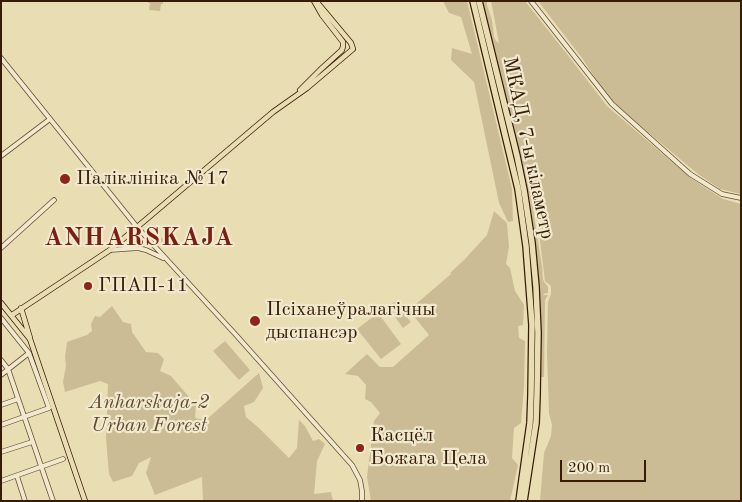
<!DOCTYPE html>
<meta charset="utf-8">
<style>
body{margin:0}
#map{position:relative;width:742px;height:502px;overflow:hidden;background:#e9ddb3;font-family:"Old Standard TT",serif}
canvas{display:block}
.frame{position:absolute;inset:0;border:2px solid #381b07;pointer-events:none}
.scale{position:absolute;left:560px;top:460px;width:86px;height:22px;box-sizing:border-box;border:2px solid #381b07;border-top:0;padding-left:6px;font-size:15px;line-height:18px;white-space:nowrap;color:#381b07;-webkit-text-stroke:4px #f1e9ce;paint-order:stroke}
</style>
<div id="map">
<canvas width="742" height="502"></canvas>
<div class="frame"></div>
<div class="scale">200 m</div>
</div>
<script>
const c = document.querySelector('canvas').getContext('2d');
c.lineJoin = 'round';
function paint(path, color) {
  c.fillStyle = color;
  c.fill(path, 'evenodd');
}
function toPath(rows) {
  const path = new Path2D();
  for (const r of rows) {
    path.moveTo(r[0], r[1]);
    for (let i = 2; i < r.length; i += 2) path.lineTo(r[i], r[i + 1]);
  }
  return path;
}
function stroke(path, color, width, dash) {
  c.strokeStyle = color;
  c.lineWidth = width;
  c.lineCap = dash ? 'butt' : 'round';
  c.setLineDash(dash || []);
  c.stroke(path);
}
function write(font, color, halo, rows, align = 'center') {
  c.font = font + ' "Old Standard TT",serif';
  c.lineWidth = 4.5;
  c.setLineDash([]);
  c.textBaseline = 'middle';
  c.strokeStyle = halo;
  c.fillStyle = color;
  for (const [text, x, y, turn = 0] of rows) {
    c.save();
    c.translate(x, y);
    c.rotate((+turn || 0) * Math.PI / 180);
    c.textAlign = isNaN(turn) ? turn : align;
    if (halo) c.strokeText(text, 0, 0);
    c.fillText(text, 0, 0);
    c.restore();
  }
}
const green = toPath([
 [148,1,163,1,163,4,161,4,160,11,149,10,150,3,148,3],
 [443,1,467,1,512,189,513,221,508,222,499,203,474,82,451,60,452,48,472,54,461,17,449,13],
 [483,1,487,1,487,5,492,20,494,37,496,41,499,43,491,1,525,1,570,58,607,106,692,179,723,199,741,204,741,501,540,501,544,453,551,436,552,425,549,413,547,352,548,302,551,294,551,286,545,281,537,217,532,197,534,216,542,266,543,280,548,287,548,293,543,294,544,295,548,295,545,300,544,377,541,377,541,327,540,292,530,200,523,164],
 [538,1,741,1,741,194,720,189,698,174,620,109,603,90,582,58],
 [494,211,507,223,509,247,506,264,510,268,515,291,524,305,523,325,518,326,519,338,525,341,524,387,521,423,514,428,512,458,518,465,510,501,371,501,367,477,374,421,380,413,371,402,365,399,366,385,358,376,345,374,367,354,380,367,393,367,429,335,409,310,451,274,450,273,464,260,487,235],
 [175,228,174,246,163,246,159,240],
 [397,300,402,306,392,314,387,308],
 [112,306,123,322,131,324,132,332,146,352,158,353,164,359,160,371,171,376,196,405,195,418,206,420,259,373,263,388,254,402,244,406,246,417,259,428,289,458,297,448,299,420,305,426,313,441,319,439,325,444,317,461,314,494,331,492,333,501,203,501,202,477,155,495,146,473,151,457,139,463,132,476,113,482,109,474,106,438,108,384,100,381,65,392,63,382,66,366,65,357,67,342,87,335,92,331,91,324,95,316,100,317],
 [400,309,411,322,403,328,393,314],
 [378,313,401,344,381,359,357,329],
 [225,341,250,370,239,380,213,351]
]);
const minor = toPath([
 [531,1,612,104,690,174,722,194,741,198],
 [1,58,137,227,236,335,352,465,360,480,362,491,362,501],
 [1,156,50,119],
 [1,248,54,200],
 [110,250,138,248,146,250,163,258],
 [1,318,29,353,49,408],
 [1,360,8,369,53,501],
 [1,375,29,353],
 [1,405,18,399],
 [1,425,49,408],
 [1,452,32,442],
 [17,476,25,501],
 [1,481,63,459]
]);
const major = toPath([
 [300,90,320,70,342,50,343,46,343,42,322,15,314,1],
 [1,303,30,339,85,501],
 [21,308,30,338],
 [12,315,110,250,273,112,307,88,353,49,351,43,316,1]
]);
const highway = toPath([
 [473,1,518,189,526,246,532,325,531,395,530,423,526,451,519,501],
 [479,1,517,156,524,190,532,243,536,287,538,333,537,395,536,423,524,501]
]);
const markers = [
 [65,179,6,"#8f2418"],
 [88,286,5,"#8f2418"],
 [255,321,6,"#8f2418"],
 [360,448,5,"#8f2418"]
];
const streetNames = [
 ["МКАД, 7-ы кіламетр",528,148,78]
];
const poiNames = [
 ["Паліклініка №17",76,179],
 ["ГПАП-11",98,286],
 ["Псіханеўралагічны",266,310],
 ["дыспансэр",266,333],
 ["Касцёл",370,436],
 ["Божага Цела",370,459]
];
const parkNames = [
 ["Anharskaja-2",149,403],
 ["Urban Forest",149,426]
];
const districtNames = [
 ["ANHARSKAJA",139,238]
];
paint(green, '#cbbc96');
stroke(minor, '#644c32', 5.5);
stroke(major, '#381b07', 6);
stroke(highway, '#381b07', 8);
stroke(minor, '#f1e9ce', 4);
stroke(major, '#e9ddb3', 4.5);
stroke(highway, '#e9ddb3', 5.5);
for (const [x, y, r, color] of markers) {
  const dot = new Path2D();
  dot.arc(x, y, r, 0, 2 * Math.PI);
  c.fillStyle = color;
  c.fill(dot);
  stroke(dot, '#f1e9ce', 2);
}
write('20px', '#381b07', '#f1e9ce', streetNames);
write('20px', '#381b07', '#f1e9ce', poiNames, 'left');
write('italic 20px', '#644b32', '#f1e9ce', parkNames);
c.letterSpacing = '1px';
write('bold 25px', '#7a1f14', '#f1e9ce', districtNames);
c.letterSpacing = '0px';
</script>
